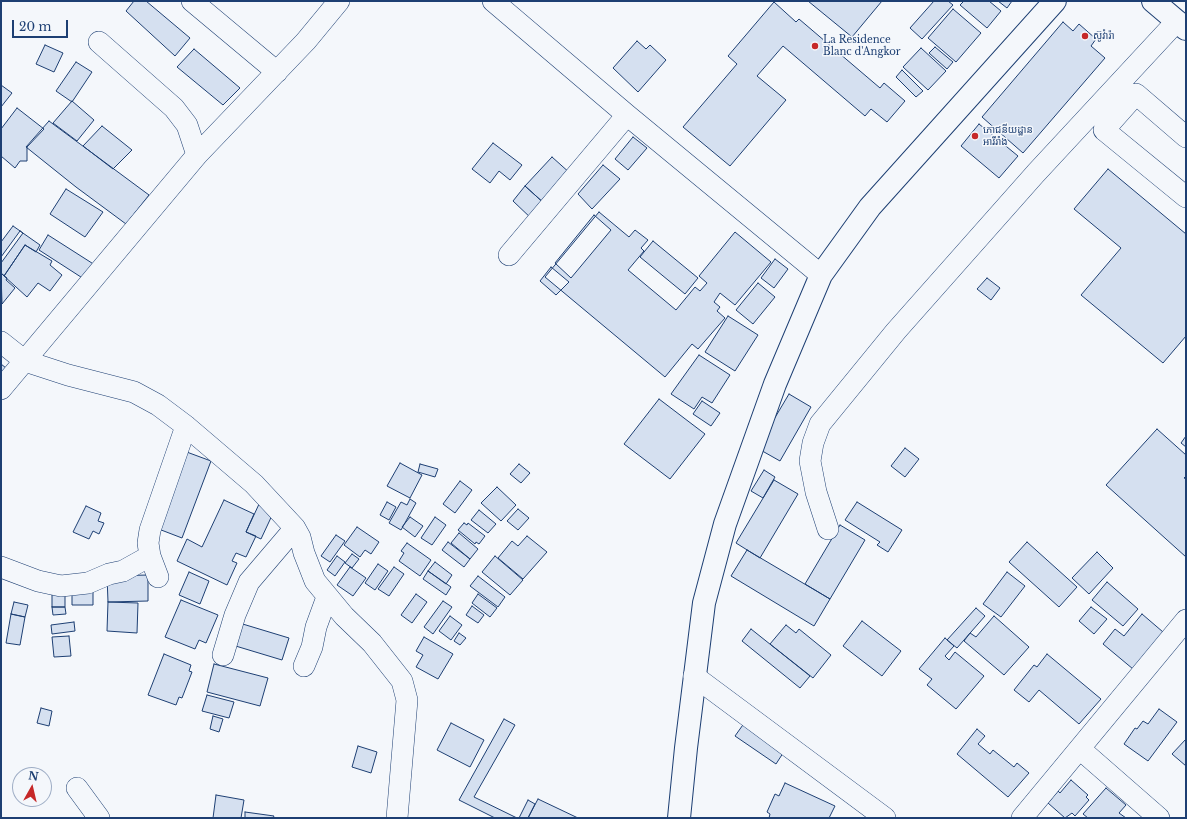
<!DOCTYPE html>
<meta charset="utf-8">
<style>
body{margin:0}
#map{position:relative;width:1187px;height:819px;overflow:hidden;background:#f4f7fb;font-family:"Libre Baskerville",serif}
canvas{display:block}
.frame{position:absolute;inset:0;border:2px solid #1d3f73;pointer-events:none}
.north{position:absolute;left:12px;top:767px;width:40px;height:40px;box-sizing:border-box;background:#f4f7fb;border:1px solid #9eadc5;border-radius:50%;rotate:8deg;font-size:11px;font-weight:700;line-height:16px;text-align:center;color:#1d3f73}
.north::after{content:'';display:block;margin:auto;width:14px;height:18px;background:#c62828;clip-path:polygon(50% 0,100% 100%,50% 72%,0 100%)}
.scale{position:absolute;left:12px;top:20px;width:56px;height:18px;box-sizing:border-box;border:2px solid #1d3f73;border-top:0;padding-left:5px;font-size:12px;line-height:14px;white-space:nowrap;color:#1d3f73;-webkit-text-stroke:3px #f4f7fb;paint-order:stroke}
</style>
<div id="map">
<canvas width="1187" height="819"></canvas>
<div class="frame"></div>
<div class="north">N</div>
<div class="scale">20 m</div>
</div>
<script>
const c = document.querySelector('canvas').getContext('2d');
c.lineJoin = 'round';
function paint(path, color) {
  c.fillStyle = color;
  c.fill(path, 'evenodd');
}
function toPath(rows) {
  const path = new Path2D();
  for (const r of rows) {
    path.moveTo(r[0], r[1]);
    for (let i = 2; i < r.length; i += 2) path.lineTo(r[i], r[i + 1]);
  }
  return path;
}
function stroke(path, color, width, dash) {
  c.strokeStyle = color;
  c.lineWidth = width;
  c.lineCap = dash ? 'butt' : 'round';
  c.setLineDash(dash || []);
  c.stroke(path);
}
function write(font, color, halo, rows, align = 'center') {
  c.font = font + ' "Libre Baskerville","Noto Sans Khmer",serif';
  c.lineWidth = 3;
  c.setLineDash([]);
  c.textBaseline = 'middle';
  c.strokeStyle = halo;
  c.fillStyle = color;
  for (const [text, x, y, turn = 0] of rows) {
    c.save();
    c.translate(x, y);
    c.rotate((+turn || 0) * Math.PI / 180);
    c.textAlign = isNaN(turn) ? turn : align;
    if (halo) c.strokeText(text, 0, 0);
    c.fillText(text, 0, 0);
    c.restore();
  }
}
const building = toPath([
 [134,1,146,1,190,38,175,56,126,11,134,1],
 [808,1,882,1,852,37,808,1],
 [934,1,948,1,953,5,922,39,910,28,934,1],
 [964,1,989,1,1001,11,987,28,960,5,964,1],
 [998,1,1012,1,1007,8,998,1],
 [774,2,796,22,799,19,880,88,884,83,905,101,887,122,871,109,865,116,783,46,757,76,786,100,730,166,683,127,737,64,728,56,774,2],
 [953,9,981,33,956,62,928,38,953,9],
 [1063,22,1073,31,1079,24,1096,39,1091,46,1105,58,1023,153,982,117,1063,22],
 [637,41,646,49,650,45,666,60,638,92,613,68,637,41],
 [45,45,63,53,54,72,36,64,45,45],
 [935,47,953,62,947,69,929,53,935,47],
 [921,48,946,71,928,90,903,67,921,48],
 [194,49,240,88,223,105,177,67,194,49],
 [76,62,92,72,72,102,56,91,76,62],
 [902,70,923,91,916,97,896,77,902,70],
 [1,85,12,93,1,107,1,85],
 [72,101,94,120,77,141,53,123,72,101],
 [17,108,44,129,27,147,27,161,20,161,15,168,1,156,1,129,17,108],
 [49,121,149,195,126,224,76,187,26,147,49,121],
 [979,124,1018,156,999,178,961,146,979,124],
 [102,126,132,150,113,169,83,146,102,126],
 [633,137,647,148,628,170,615,159,633,137],
 [493,143,522,165,510,180,499,171,490,183,472,169,493,143],
 [552,157,571,174,546,205,525,186,552,157],
 [603,165,620,179,592,209,578,194,603,165],
 [1108,169,1186,234,1186,336,1163,363,1081,295,1121,248,1074,209,1108,169],
 [525,186,546,205,533,220,513,201,525,186],
 [66,189,103,212,85,237,50,214,66,189],
 [599,212,629,237,635,230,648,240,641,248,644,251,628,270,676,310,695,287,700,291,707,283,699,276,735,232,771,262,735,305,720,293,714,302,720,307,717,311,725,318,698,349,692,344,665,377,545,277,599,212],
 [594,215,611,230,571,278,555,263,594,215],
 [13,226,23,233,1,263,1,242,13,226],
 [20,231,40,245,36,252,25,245,4,276,1,273,1,257,20,231],
 [48,235,95,265,84,279,39,250,48,235],
 [653,241,698,278,685,294,640,257,653,241],
 [25,245,52,261,50,265,62,275,50,291,38,283,27,297,4,276,25,245],
 [775,259,788,269,774,288,761,278,775,259],
 [551,267,569,282,556,295,540,281,551,267],
 [1,273,7,278,6,280,15,288,2,304,1,273],
 [987,278,1000,288,991,300,977,289,987,278],
 [758,283,775,297,753,324,736,310,758,283],
 [728,316,758,335,735,371,705,352,728,316],
 [699,355,730,375,712,403,702,397,694,409,671,394,699,355],
 [1,364,6,368,1,374,1,364],
 [789,394,811,407,780,461,757,448,789,394],
 [659,399,705,434,670,479,624,444,659,399],
 [702,401,720,413,711,426,693,414,702,401],
 [1157,429,1186,455,1186,476,1184,478,1186,479,1186,557,1106,485,1157,429],
 [1186,436,1186,447,1181,443,1186,436],
 [905,448,919,459,905,477,891,466,905,448],
 [184,451,211,461,182,538,156,528,184,451],
 [400,463,422,475,410,498,387,486,400,463],
 [420,464,438,469,435,477,418,472,420,464],
 [519,464,530,473,521,483,510,474,519,464],
 [764,470,775,477,763,498,751,491,764,470],
 [774,480,798,494,760,558,736,543,774,480],
 [460,481,472,490,455,513,443,504,460,481],
 [497,487,516,505,501,521,481,503,497,487],
 [410,499,416,503,401,530,389,523,401,502,407,505,410,499],
 [224,500,254,514,246,532,256,536,246,557,236,553,232,561,237,563,227,585,177,561,187,539,202,547,224,500],
 [260,502,275,509,261,539,246,532,260,502],
 [387,502,396,507,389,520,380,515,387,502],
 [857,502,902,530,888,552,877,545,880,542,845,520,857,502],
 [86,506,101,513,98,521,104,523,99,534,93,531,89,539,73,532,86,506],
 [518,509,529,518,518,530,507,521,518,509],
 [479,510,496,524,488,533,471,520,479,510],
 [410,517,423,526,415,537,402,527,410,517],
 [435,517,446,525,432,545,421,538,435,517],
 [464,523,467,525,468,523,485,536,479,544,476,542,475,544,458,530,464,523],
 [840,525,865,540,830,599,805,584,840,525],
 [357,527,379,542,371,554,365,550,360,557,344,545,357,527],
 [459,533,478,549,470,559,451,543,459,533],
 [336,535,345,541,330,562,321,556,336,535],
 [527,536,547,552,523,579,498,558,512,541,518,546,527,536],
 [448,542,470,559,464,567,442,550,448,542],
 [1027,542,1077,587,1059,607,1009,562,1027,542],
 [407,543,431,560,420,576,399,561,404,553,401,551,407,543],
 [747,550,830,599,814,626,731,576,747,550],
 [1097,552,1113,568,1089,594,1072,578,1097,552],
 [352,554,359,559,352,568,345,563,352,554],
 [337,556,345,562,335,576,327,570,337,556],
 [495,556,523,580,510,595,482,572,495,556],
 [435,562,452,575,446,584,428,571,435,562],
 [378,564,388,571,375,590,365,583,378,564],
 [350,567,366,578,353,596,337,585,350,567],
 [394,567,404,574,389,596,378,589,394,567],
 [428,571,451,587,446,595,423,579,428,571],
 [189,572,209,581,200,604,179,595,189,572],
 [1007,572,1025,586,1001,617,983,604,1007,572],
 [148,575,148,601,108,602,107,576,148,575],
 [478,576,505,597,498,607,470,586,478,576],
 [1107,582,1138,609,1123,626,1092,600,1107,582],
 [93,589,93,605,72,605,72,590,93,589],
 [65,590,65,607,52,607,52,591,65,590],
 [416,594,427,602,412,623,401,615,416,594],
 [478,594,497,608,490,617,472,603,478,594],
 [181,600,218,615,206,643,199,640,195,649,165,637,181,600],
 [443,601,452,607,433,634,424,627,443,601],
 [14,602,28,605,25,617,11,614,14,602],
 [108,602,138,603,137,633,107,631,108,602],
 [472,606,484,615,478,623,466,615,472,606],
 [52,607,65,607,66,614,53,615,52,607],
 [1091,607,1107,619,1094,634,1079,621,1091,607],
 [976,608,985,616,957,648,947,640,976,608],
 [11,614,25,617,20,645,6,643,11,614],
 [1142,614,1163,632,1133,669,1103,644,1115,629,1124,636,1142,614],
 [450,616,462,625,451,640,439,631,450,616],
 [994,616,1029,647,1004,675,964,641,970,633,976,637,994,616],
 [862,621,901,651,882,676,843,646,862,621],
 [74,622,75,631,52,634,51,625,74,622],
 [236,622,289,638,282,660,229,644,236,622],
 [786,625,796,633,799,629,831,655,813,678,770,644,786,625],
 [751,629,810,676,800,688,742,641,751,629],
 [459,633,466,638,460,645,454,641,459,633],
 [69,636,71,656,54,657,52,637,69,636],
 [424,637,453,654,438,679,416,667,423,655,416,651,424,637],
 [945,638,954,646,945,656,949,660,955,652,984,676,956,709,927,685,932,679,919,669,945,638],
 [164,654,191,665,189,671,192,672,182,698,179,697,176,705,148,695,164,654],
 [1047,654,1101,699,1079,724,1039,690,1029,702,1014,690,1034,665,1037,667,1047,654],
 [214,664,268,678,260,706,207,692,214,664],
 [207,695,234,702,229,718,202,711,207,695],
 [41,708,52,711,49,726,37,723,41,708],
 [1159,709,1177,722,1148,761,1124,744,1135,728,1137,729,1143,721,1148,724,1159,709],
 [213,716,223,719,219,732,210,729,213,716],
 [504,719,515,725,474,797,517,818,495,818,459,800,504,719],
 [745,722,785,750,776,764,735,736,745,722],
 [451,723,484,740,470,767,437,750,451,723],
 [977,729,985,736,978,744,990,754,993,750,1014,767,1017,763,1029,773,1008,797,957,754,977,729],
 [1186,739,1186,766,1172,754,1186,739],
 [358,746,377,752,371,773,352,767,358,746],
 [1071,780,1088,795,1086,797,1089,800,1075,816,1072,813,1065,818,1048,803,1058,791,1060,793,1071,780],
 [785,783,835,806,829,818,769,818,770,814,767,812,775,794,779,796,785,783],
 [1106,788,1126,805,1119,813,1126,818,1088,818,1083,814,1106,788],
 [216,795,244,800,241,818,213,818,216,795],
 [538,799,578,818,528,818,538,799],
 [528,800,535,804,528,818,519,818,528,800],
 [245,812,274,816,273,818,245,818,245,812]
]);
const minor = toPath([
 [192,1,277,72],
 [493,1,627,115,821,275],
 [99,42,174,108,187,125,197,155],
 [1186,137,1136,94,1104,130,1186,197],
 [509,255,627,115],
 [1,342,25,361,68,375,134,392,158,405,186,426,254,484,295,528,300,537,304,553,315,581,344,616,372,643,402,681,407,700,397,818],
 [1,389,197,155,306,41,339,1],
 [828,529,816,492,810,461,813,443,820,424,896,331,1036,173,1177,21],
 [1,567,38,581,61,586,88,583,109,574,123,571,150,556],
 [158,577,150,556,148,543,150,530,186,426],
 [223,655,235,615,249,582,295,528],
 [304,666,312,647,316,627,327,597],
 [694,676,885,818],
 [1080,749,1159,818],
 [77,788,99,818],
 [1022,818,1186,620]
]);
const major = toPath([
 [1153,1,1186,29]
]);
const highway = toPath([
 [679,818,686,748,704,603,725,524,775,384,821,275,870,207,1055,1]
]);
const markers = [
 [1085,36,4,"#c62828"],
 [815,46,4,"#c62828"],
 [975,136,4,"#c62828"]
];
const poiNames = [
 ["ស៊ូវ៉ារ៉ា",1093,36],
 ["La Residence",823,40],
 ["Blanc d'Angkor",823,52],
 ["ភោជនីយដ្ឋាន",983,130],
 ["អារីរាំង",983,142]
];
paint(building, '#d5e0f0');
stroke(building, '#1d3f73', 1);
stroke(minor, '#1d3f73', 22);
stroke(major, '#1d3f73', 24);
stroke(highway, '#1d3f73', 24);
stroke(minor, '#f4f7fb', 21);
stroke(major, '#f4f7fb', 22);
stroke(highway, '#f4f7fb', 22);
for (const [x, y, r, color] of markers) {
  const dot = new Path2D();
  dot.arc(x, y, r, 0, 2 * Math.PI);
  c.fillStyle = color;
  c.fill(dot);
  stroke(dot, '#f4f7fb', 1.5);
}
write('10px', '#1d3f73', '#f4f7fb', poiNames, 'left');
</script>
